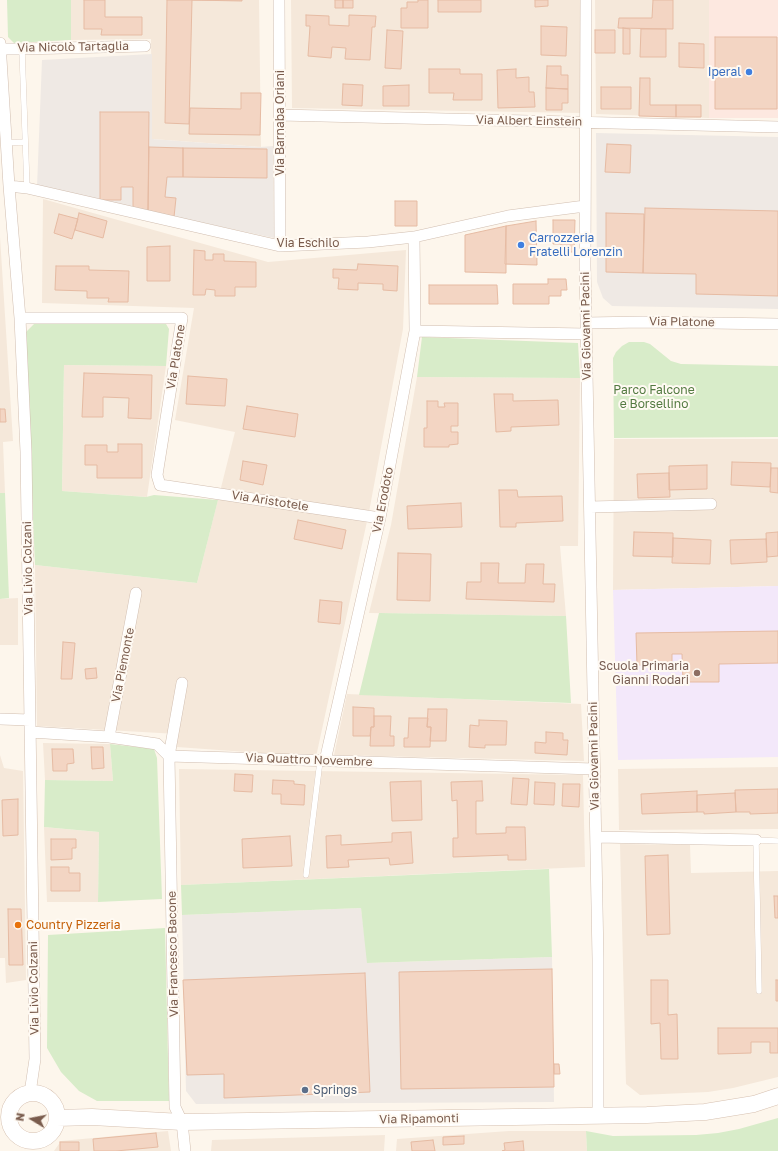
<!DOCTYPE html>
<meta charset="utf-8">
<style>
body{margin:0}
#map{position:relative;width:778px;height:1151px;overflow:hidden;background:#fdf6ec;font-family:"Golos Text",sans-serif}
canvas{display:block}
.north{position:absolute;left:12px;top:1099px;width:40px;height:40px;-webkit-text-stroke:3px #fffaf3;paint-order:stroke;rotate:280deg;font-size:11px;font-weight:700;line-height:16px;text-align:center;color:#7a5c4d}
.north::after{content:'';display:block;margin:auto;width:14px;height:18px;background:#7a5c4d;clip-path:polygon(50% 0,100% 100%,50% 72%,0 100%)}
</style>
<div id="map">
<canvas width="778" height="1151"></canvas>
<div class="north">N</div>
</div>
<script>
const c = document.querySelector('canvas').getContext('2d');
c.lineJoin = 'round';
function paint(path, color) {
  c.fillStyle = color;
  c.fill(path, 'evenodd');
}
function toPath(rows) {
  const path = new Path2D();
  for (const r of rows) {
    if (r.length === 3) {
      path.moveTo(r[0] + r[2], r[1]);
      path.arc(r[0], r[1], r[2], 0, 2 * Math.PI);
      continue;
    }
    path.moveTo(r[0], r[1]);
    for (let i = 2; i < r.length; i += 2) path.lineTo(r[i], r[i + 1]);
  }
  return path;
}
function stroke(path, color, width, dash) {
  c.strokeStyle = color;
  c.lineWidth = width;
  c.lineCap = dash ? 'butt' : 'round';
  c.setLineDash(dash || []);
  c.stroke(path);
}
function write(font, color, halo, rows, align = 'center') {
  c.font = font + ' "Golos Text",sans-serif';
  c.lineWidth = 4;
  c.setLineDash([]);
  c.textBaseline = 'middle';
  c.strokeStyle = halo;
  c.fillStyle = color;
  for (const [text, x, y, turn = 0] of rows) {
    c.save();
    c.translate(x, y);
    c.rotate((+turn || 0) * Math.PI / 180);
    c.textAlign = isNaN(turn) ? turn : align;
    if (halo) c.strokeText(text, 0, 0);
    c.fillText(text, 0, 0);
    c.restore();
  }
}
const residential = toPath([
 [71,0,259,0,261,147,152,139,151,39,71,40],
 [291,0,581,0,581,113,292,108],
 [595,0,709,0,709,118,596,114],
 [43,199,268,262,406,250,403,329,369,512,316,757,177,747,177,734,37,726,35,565,197,583,235,432,175,420,194,308,42,303],
 [0,237,13,441,3,442,5,493,0,493],
 [64,365,166,366,147,497,62,491],
 [417,377,580,378,578,546,560,546,566,616,369,613,391,525],
 [614,439,778,439,778,586,613,590],
 [18,598,18,645,0,645,0,599],
 [347,694,581,704,584,761,334,755],
 [43,743,110,744,113,781,45,780],
 [0,755,4,768,23,771,26,980,6,983,5,958,0,958],
 [778,767,778,829,619,830,618,769],
 [179,769,583,775,585,867,181,885],
 [44,827,99,832,98,902,47,902],
 [620,844,690,845,691,873,778,871,778,1077,733,1088,708,1092,640,1095,626,1084],
 [168,1131,171,1151,54,1151,61,1141],
 [509,1131,586,1131,587,1151,396,1151,397,1139],
 [385,1135,384,1151,211,1151,212,1140]
]);
const commercial = toPath([
 [709,0,778,0,778,118,709,118]
]);
const industrial = toPath([
 [152,54,152,139,260,147,273,146,274,238,37,187,42,60],
 [596,133,778,137,778,309,612,306,603,298,597,282],
 [361,908,368,963,552,957,554,1102,196,1104,186,1091,182,915]
]);
const education = toPath([
 [778,586,778,757,618,760,613,590]
]);
const green = toPath([
 [7,0,71,0,71,40,14,43,8,37],
 [35,323,166,324,169,329,166,366,64,365,62,491,146,497,154,495,218,500,197,583,35,565,25,333],
 [422,337,578,343,580,378,417,377],
 [629,342,644,342,650,344,671,361,681,364,778,366,778,437,614,438,613,358,616,352,622,346],
 [0,493,5,493,9,598,0,599],
 [379,613,566,616,571,703,359,695],
 [110,744,154,749,157,758,162,899,98,902,99,832,44,827,45,780,113,781],
 [549,869,552,957,367,963,361,908,182,915,181,885],
 [165,928,169,1101,97,1101,79,1091,61,1072,47,1048,48,935],
 [778,1118,778,1151,587,1151,586,1131,613,1136,696,1135,718,1133,739,1129]
]);
const building = toPath([
 [84,0,105,0,105,17,142,17,142,35,101,35,102,29,84,29,84,0],
 [167,0,242,0,242,1,192,0,189,124,165,123,167,0],
 [335,0,343,0,343,8,335,8,335,0],
 [343,0,353,0,353,8,343,8,343,0],
 [418,0,428,0,428,28,401,28,401,8,407,8,407,2,418,2,418,0],
 [438,0,481,0,481,12,438,12,438,0],
 [535,0,548,0,548,6,535,7,535,0],
 [653,0,673,0,673,29,618,28,619,18,652,18,653,0],
 [306,15,329,16,329,25,349,26,349,15,376,16,375,27,372,27,370,60,345,59,346,48,332,47,331,58,308,56,310,26,306,26,306,15],
 [541,26,567,27,566,56,541,55,541,26],
 [623,28,630,29,630,54,623,54,623,28],
 [641,29,666,29,666,57,640,57,641,29],
 [387,30,403,31,401,69,385,68,387,30],
 [595,30,615,30,615,53,595,53,595,30],
 [715,37,777,37,777,109,715,109,715,37],
 [679,43,704,44,704,68,679,67,679,43],
 [547,66,561,66,561,75,568,75,568,89,546,88,547,66],
 [429,69,460,69,460,74,482,74,482,100,453,100,454,93,429,93,429,69],
 [516,69,516,78,529,77,529,92,534,92,535,107,498,108,497,70,516,69],
 [640,78,650,78,650,105,676,105,676,117,639,116,640,78],
 [343,84,363,85,362,106,342,105,343,84],
 [409,85,409,106,383,106,383,86,409,85],
 [601,87,631,87,631,109,601,109,601,87],
 [546,88,568,89,568,103,562,103,562,110,546,110,546,88],
 [241,93,261,93,260,135,189,134,190,108,241,109,241,93],
 [676,105,701,105,701,117,676,117,676,105],
 [100,112,149,112,148,211,133,208,133,187,121,187,121,200,100,200,100,112],
 [607,144,631,145,630,173,605,172,607,144],
 [149,147,183,148,183,177,167,177,165,197,176,198,174,217,148,211,149,147],
 [183,148,267,149,267,178,183,177,183,148],
 [395,201,417,201,417,226,395,226,395,201],
 [645,208,778,211,778,296,696,294,696,274,643,273,645,208],
 [79,213,107,221,103,238,75,230,79,213],
 [606,213,644,214,643,273,606,272,606,213],
 [59,214,78,219,72,239,54,233,59,214],
 [553,220,575,220,574,252,561,252,561,244,553,244,553,220],
 [536,221,537,265,505,264,506,226,536,221],
 [506,226,506,273,465,272,465,235,506,226],
 [170,246,170,281,147,281,147,247,170,246],
 [194,250,205,251,205,260,213,260,213,254,224,254,224,261,256,262,256,287,235,287,235,296,215,296,215,290,206,289,205,295,193,295,194,250],
 [358,264,398,266,397,291,383,290,383,284,358,283,358,290,338,289,339,278,333,278,333,269,357,270,358,264],
 [56,266,89,266,89,270,129,271,128,302,108,302,109,298,87,298,87,291,55,290,56,266],
 [548,279,566,279,567,290,561,290,561,296,549,296,549,304,513,304,513,284,548,284,548,279],
 [429,285,497,285,498,304,429,304,429,285],
 [84,373,152,375,151,419,128,418,129,398,103,397,103,417,82,417,84,373],
 [188,376,227,379,225,406,186,404,188,376],
 [494,394,513,394,513,401,558,400,559,425,511,427,511,431,496,432,494,394],
 [427,401,438,401,438,407,445,407,444,403,458,403,458,426,451,426,451,432,458,432,458,444,449,445,449,447,424,447,424,428,427,428,427,401],
 [247,406,298,414,295,437,243,429,247,406],
 [0,409,5,409,6,422,0,422,0,409],
 [118,444,142,444,142,478,97,478,97,465,85,465,85,445,107,445,107,452,118,452,118,444],
 [243,461,267,465,263,485,240,480,243,461],
 [732,462,771,463,770,487,731,485,732,462],
 [707,465,707,489,669,490,669,466,707,465],
 [771,468,778,468,778,493,770,492,771,468],
 [669,473,670,497,638,498,637,474,669,473],
 [499,490,517,490,518,497,562,496,563,521,516,523,516,527,500,527,499,490],
 [461,503,462,527,408,529,407,506,461,503],
 [298,520,346,530,342,549,294,539,298,520],
 [634,532,673,533,673,557,633,556,634,532],
 [778,532,778,556,767,557,766,533,778,532],
 [673,538,711,540,710,564,672,563,673,538],
 [766,539,767,562,731,564,730,540,766,539],
 [398,553,431,554,430,601,397,600,398,553],
 [481,563,499,563,498,583,525,583,526,564,544,564,543,584,555,584,554,602,466,599,467,582,481,582,481,563],
 [320,600,342,602,340,624,318,622,320,600],
 [778,631,778,663,719,664,719,682,683,682,682,654,672,654,672,665,637,665,636,633,778,631],
 [63,642,75,643,72,679,61,679,63,642],
 [96,668,97,678,86,679,85,669,96,668],
 [353,707,374,708,374,727,371,727,370,736,353,736,353,707],
 [428,709,447,709,446,741,430,741,431,727,427,727,428,709],
 [374,716,391,716,390,736,394,736,394,746,370,746,371,727,374,727,374,716],
 [409,718,428,718,427,727,431,727,430,747,404,747,404,738,408,738,409,718],
 [479,720,507,721,506,745,485,745,485,748,469,747,470,725,479,726,479,720],
 [546,732,563,733,563,740,568,740,567,755,535,753,535,742,546,743,546,732],
 [91,747,103,747,104,768,92,769,91,747],
 [52,749,73,749,74,763,67,764,67,771,53,771,52,749],
 [235,774,253,775,252,792,234,791,235,774],
 [513,778,529,779,527,805,511,804,513,778],
 [273,780,294,781,294,784,305,785,304,805,281,804,281,794,272,794,273,780],
 [421,781,422,820,392,821,390,782,421,781],
 [482,781,483,801,476,801,476,834,506,833,506,827,525,827,526,860,508,860,508,855,453,857,453,838,458,838,457,800,452,801,451,782,482,781],
 [535,782,555,783,554,805,534,804,535,782],
 [563,784,580,784,579,807,562,806,563,784],
 [778,789,778,813,750,814,750,812,736,812,735,790,778,789],
 [697,791,697,812,642,814,641,794,697,791],
 [735,793,736,812,704,814,704,812,697,812,697,795,735,793],
 [18,799,18,835,3,836,2,800,18,799],
 [411,832,413,863,390,865,389,858,348,860,349,867,327,868,326,836,341,835,341,845,392,842,392,833,411,832],
 [290,836,292,866,243,868,242,839,290,836],
 [51,839,76,839,76,848,72,848,72,859,51,860,51,839],
 [668,855,670,934,647,935,645,856,668,855],
 [51,867,69,867,69,873,80,873,80,891,51,891,51,867],
 [774,896,778,896,778,918,775,918,774,896],
 [8,909,21,909,23,965,9,965,8,909],
 [552,969,554,1087,401,1089,399,972,552,969],
 [365,973,370,1092,224,1098,224,1074,187,1075,183,980,365,973],
 [651,980,668,980,668,1015,677,1014,678,1059,661,1059,660,1023,651,1024,651,980],
 [776,980,778,980,778,1001,776,1001,776,980],
 [718,1028,778,1028,778,1053,770,1053,770,1042,751,1042,751,1053,718,1054,718,1028],
 [554,1064,559,1064,560,1074,554,1074,554,1064],
 [156,1133,158,1147,116,1151,94,1151,93,1139,156,1133],
 [464,1136,464,1144,443,1145,443,1137,464,1136],
 [433,1140,435,1151,412,1151,411,1142,433,1140],
 [523,1141,524,1151,502,1151,505,1150,504,1143,523,1141],
 [60,1142,79,1142,79,1151,60,1151,60,1142]
]);
const lane = toPath([
 [22,49,27,188],
 [6,143,25,142],
 [306,875,320,761],
 [759,991,756,840,778,841]
]);
const street = toPath([
 [279,0,280,246],
 [586,0,585,266,598,959,598,1115],
 [0,43,9,186,20,318,26,452,35,1059,30,1093],
 [0,49,22,49,145,46],
 [280,115,778,127],
 [9,186,27,188,280,246,368,242,414,237,508,216,585,206],
 [20,318,182,318,157,475,160,485,380,518],
 [586,323,643,322,778,324],
 [415,331,586,334],
 [590,507,711,504],
 [182,683,169,756,175,1107,182,1122,185,1151],
 [0,719,30,720],
 [30,732,109,737,157,744,169,756,594,769],
 [109,737,136,593],
 [325,761,380,518,415,331,414,237],
 [596,837,756,840]
]);
const secondary = toPath([
 [33,1117,24],
 [57,1118,92,1117,182,1122,647,1115,705,1112,754,1104,778,1096]
]);
const markers = [
 [749,72,4,"#3f7fe0"],
 [521,245,4,"#3f7fe0"],
 [697,673,4,"#8d6e63"],
 [18,925,4,"#e8710a"],
 [305,1090,4,"#5c6f8a"]
];
const streetNames = [
 ["Via Nicolò Tartaglia",73,47,-1],
 ["Via Albert Einstein",529,121,1],
 ["Via Barnaba Oriani",280,123,-90],
 ["Via Eschilo",308,243],
 ["Via Platone",682,322,1],
 ["Via Giovanni Pacini",586,326,-91],
 ["Via Platone",176,357,-81],
 ["Via Erodoto",383,500,-79],
 ["Via Aristotele",270,501,9],
 ["Via Livio Colzani",28,568,-91],
 ["Via Piemonte",123,665,-79],
 ["Via Giovanni Pacini",594,756,-91],
 ["Via Quattro Novembre",309,760,2],
 ["Via Francesco Bacone",173,954,-91],
 ["Via Livio Colzani",34,988,-91],
 ["Via Ripamonti",419,1119,-1]
];
const shopNames = [
 ["Iperal",741,72],
 ["Carrozzeria",529,238,"left"],
 ["Fratelli Lorenzin",529,252,"left"]
];
const parkNames = [
 ["Parco Falcone",654,390],
 ["e Borsellino",654,404]
];
const educationNames = [
 ["Scuola Primaria",689,666],
 ["Gianni Rodari",689,680]
];
const foodNames = [
 ["Country Pizzeria",26,925]
];
const serviceNames = [
 ["Springs",313,1090]
];
paint(residential, '#f5e8da');
paint(commercial, '#fde8e0');
paint(industrial, '#efe9e4');
paint(education, '#f3e8fa');
paint(green, '#d8ecc9');
paint(building, '#f3d5c3');
stroke(building, '#e6bba3', 1);
stroke(lane, '#d1beb0', 6);
stroke(street, '#d1beb0', 12);
stroke(secondary, '#d6c0b0', 17);
stroke(lane, '#fff', 5.5);
stroke(street, '#fff', 11);
stroke(secondary, '#fff', 16);
for (const [x, y, r, color] of markers) {
  const dot = new Path2D();
  dot.arc(x, y, r, 0, 2 * Math.PI);
  c.fillStyle = color;
  c.fill(dot);
  stroke(dot, '#fffaf3', 1.5);
}
write('12px', '#7a5c4d', '#fffaf3', streetNames);
write('12px', '#366cbe', '#fffaf3', shopNames, 'right');
write('12px', '#537a41', '#fffaf3', parkNames);
write('12px', '#785e54', '#fffaf3', educationNames, 'right');
write('12px', '#c56008', '#fffaf3', foodNames, 'left');
write('12px', '#4e5e75', '#fffaf3', serviceNames, 'left');
</script>
